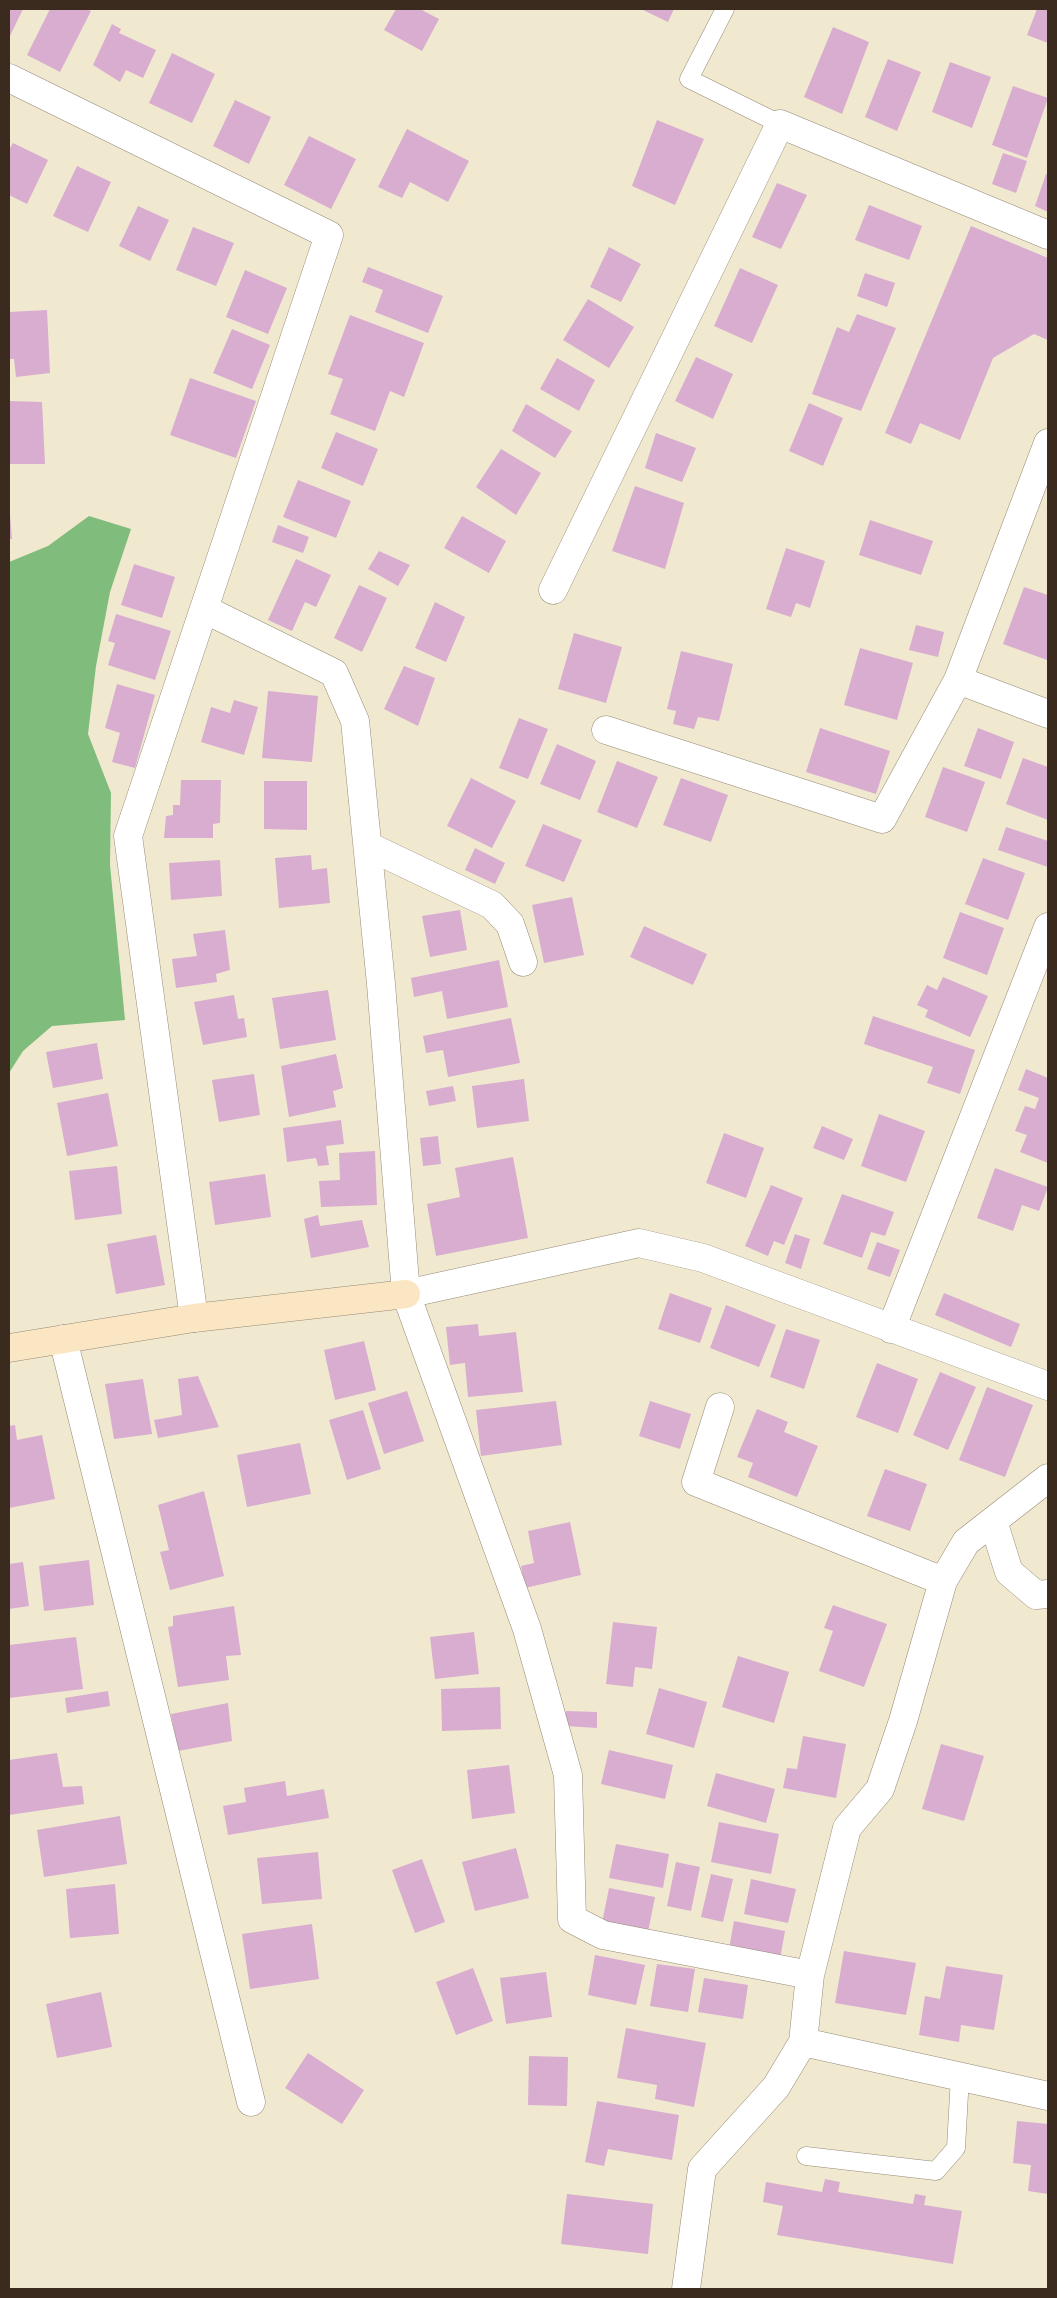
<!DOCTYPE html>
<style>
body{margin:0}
#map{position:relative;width:1057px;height:2298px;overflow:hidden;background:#f0e9d0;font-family:"IM FELL French Canon",serif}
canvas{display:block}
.frame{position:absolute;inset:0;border:10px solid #3b2a1e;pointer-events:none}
</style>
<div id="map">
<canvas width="1057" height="2298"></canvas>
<div class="frame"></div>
</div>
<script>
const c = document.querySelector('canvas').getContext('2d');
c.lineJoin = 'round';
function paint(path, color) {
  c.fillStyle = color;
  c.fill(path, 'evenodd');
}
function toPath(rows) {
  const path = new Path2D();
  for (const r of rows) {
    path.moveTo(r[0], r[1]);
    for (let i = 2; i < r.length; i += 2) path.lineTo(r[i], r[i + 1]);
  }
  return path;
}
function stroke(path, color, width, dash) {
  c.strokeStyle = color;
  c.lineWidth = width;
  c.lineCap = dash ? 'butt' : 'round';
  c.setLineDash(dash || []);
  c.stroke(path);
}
const forest = toPath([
 [89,516,131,529,110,592,96,666,88,734,111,793,110,865,125,1020,52,1026,23,1051,9,1073,9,562,48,546]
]);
const building = toPath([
 [9,9,23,9,9,38],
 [50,9,86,9,91,11,60,72,27,55],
 [396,9,420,9,439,19,422,51,384,30],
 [641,9,674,9,668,22],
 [1037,9,1048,9,1048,43,1027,35],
 [112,24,121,29,119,33,156,50,143,78,126,70,120,82,93,65],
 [833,27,869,42,842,114,804,97],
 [172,53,215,74,192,123,149,103],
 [888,59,921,72,897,131,865,117],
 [950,62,991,77,972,128,932,112],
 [1013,86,1048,98,1027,158,992,145],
 [235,100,271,117,249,164,213,146],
 [657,120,704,139,675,205,632,186],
 [407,129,469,161,448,202,410,182,402,198,378,187],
 [309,136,356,159,331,209,284,185],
 [13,143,48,160,27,204,9,195,9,150],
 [1003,153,1027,161,1016,193,992,184],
 [77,166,111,182,88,232,53,216],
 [1046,174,1048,174,1048,212,1035,206],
 [777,183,807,195,781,249,752,237],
 [869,205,922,226,909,260,855,240],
 [138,206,169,220,150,261,119,246],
 [971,226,1048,258,1048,340,1034,334,993,358,960,440,920,423,911,444,885,433],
 [193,227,234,243,216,286,176,270],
 [609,247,641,264,621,302,590,287],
 [368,267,443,296,428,333,375,312,383,290,362,282],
 [740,268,778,285,752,343,714,326],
 [245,270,287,288,268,334,226,317],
 [865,273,895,283,887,307,857,296],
 [588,299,634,327,609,368,563,340],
 [47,310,50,373,16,377,14,359,9,359,9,312],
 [857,314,896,328,861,411,812,394,837,327,849,332],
 [350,315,424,343,404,397,390,391,375,431,330,414,343,379,328,374],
 [232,329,270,345,252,389,213,373],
 [696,357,733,374,713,419,675,401],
 [557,358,595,380,579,411,540,389],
 [190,378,256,401,236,458,170,435],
 [9,401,42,402,45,464,9,464],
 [809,403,843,418,823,466,789,451],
 [526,404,572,431,555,458,512,431],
 [336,432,378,449,363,486,321,468],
 [656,433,696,448,682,482,645,468],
 [501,449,541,473,516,515,476,487],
 [298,480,351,501,336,538,283,517],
 [635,486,684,503,665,569,612,551],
 [9,515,10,515,12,539,9,539],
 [462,516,506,541,489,573,444,548],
 [870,520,933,541,921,575,859,555],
 [278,525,309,537,303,553,272,542],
 [786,548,825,561,810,608,796,603,791,617,766,609],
 [379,551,410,565,398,586,368,569],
 [296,559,331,575,316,607,305,602,292,631,268,620],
 [134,564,175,577,162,618,121,605],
 [359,585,387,598,362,652,334,638],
 [1024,587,1048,595,1047,660,1003,644],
 [435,602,465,617,446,662,415,648],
 [116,614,171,631,155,680,108,665,115,643,108,641],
 [916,625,944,632,938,657,909,650],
 [574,633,622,647,606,703,558,689],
 [860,648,913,663,897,720,844,705],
 [681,651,733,664,719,721,698,717,694,729,673,724,676,711,667,709],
 [404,666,435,678,418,726,384,709],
 [117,684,155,695,135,768,112,762,120,733,105,728],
 [268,691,318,696,312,762,262,758],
 [234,700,258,707,244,755,201,742,211,707,230,713],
 [519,718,548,729,528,779,499,768],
 [820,728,890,751,876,794,806,772],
 [978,728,1014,742,1001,779,964,766],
 [557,744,596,761,580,800,540,784],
 [1023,758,1048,767,1048,820,1006,804],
 [617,761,658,777,637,828,597,812],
 [943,767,985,782,967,832,925,817],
 [471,778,516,801,492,848,447,826],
 [681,778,728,795,711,842,663,825],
 [181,780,221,780,220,823,213,824,213,838,164,838,166,816,173,815,173,805,180,805],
 [264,781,307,781,307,830,264,829],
 [543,824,582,840,564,882,525,866],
 [1006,827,1048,841,1048,867,998,850],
 [475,848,505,863,495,884,465,870],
 [311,855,312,870,327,868,330,903,279,908,275,858],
 [983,858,1025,873,1008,920,965,904],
 [220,860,222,896,171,900,169,863],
 [572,897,584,955,544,963,532,905],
 [460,910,467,950,430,957,422,916],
 [960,912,1004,928,987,975,943,958],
 [644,926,707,954,693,985,630,957],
 [225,930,230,970,216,974,217,982,176,988,172,959,197,956,193,934],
 [499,960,508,1007,447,1019,442,991,414,997,411,978],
 [943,977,988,996,970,1037,925,1017,928,1010,917,1005,927,985,937,990],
 [328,990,336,1040,280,1049,272,998],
 [234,995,238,1019,244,1018,247,1037,203,1045,194,1002],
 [873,1016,975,1050,960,1094,927,1083,933,1067,864,1044],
 [511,1018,520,1063,448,1077,443,1050,426,1053,423,1036],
 [97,1043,103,1079,53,1088,46,1052],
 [336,1054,343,1088,333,1091,336,1107,289,1117,281,1066],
 [1026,1069,1048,1078,1048,1163,1020,1152,1027,1135,1015,1131,1025,1106,1035,1109,1039,1098,1018,1090],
 [254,1074,260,1115,219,1122,212,1080],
 [524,1079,529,1121,477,1128,472,1086],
 [453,1086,456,1101,429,1106,426,1091],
 [108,1093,118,1146,67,1156,57,1103],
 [879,1114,925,1131,906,1182,861,1166],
 [341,1120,344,1144,326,1146,329,1165,318,1166,316,1158,287,1162,283,1128],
 [822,1126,853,1139,844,1160,813,1148],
 [724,1133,764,1148,746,1198,706,1183],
 [438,1136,441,1164,423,1166,420,1138],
 [375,1151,377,1205,321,1207,319,1181,340,1180,339,1153],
 [513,1157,528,1238,436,1256,427,1204,460,1197,455,1168],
 [117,1166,122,1214,75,1220,69,1171],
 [995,1168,1048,1187,1039,1211,1022,1205,1013,1231,977,1218],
 [265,1174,271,1217,215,1225,209,1182],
 [771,1185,803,1198,784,1245,774,1241,768,1256,745,1246],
 [842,1194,894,1212,885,1236,871,1232,862,1258,823,1244],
 [318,1215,320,1226,362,1220,369,1247,311,1258,304,1219],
 [795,1234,810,1239,801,1269,785,1263],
 [156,1235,165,1285,116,1294,107,1244],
 [877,1242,900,1250,890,1277,867,1269],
 [670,1293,712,1308,700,1343,658,1329],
 [944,1293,1020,1324,1011,1347,935,1315],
 [726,1305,776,1325,759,1367,710,1348],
 [478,1324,479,1336,516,1332,523,1392,468,1397,465,1363,450,1365,446,1327],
 [786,1329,820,1340,804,1389,770,1377],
 [364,1341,376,1390,335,1400,324,1350],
 [877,1363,918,1379,898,1433,856,1417],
 [940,1372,976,1387,948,1450,913,1435],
 [198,1376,219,1427,158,1438,154,1420,182,1415,178,1379],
 [143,1379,152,1434,114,1439,105,1384],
 [987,1387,1033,1405,1005,1477,959,1460],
 [407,1391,424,1441,384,1454,368,1403],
 [556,1401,562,1445,481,1456,476,1410],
 [650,1401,691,1414,680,1449,639,1436],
 [757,1409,788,1422,784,1432,818,1446,797,1497,748,1477,753,1463,737,1457],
 [363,1410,381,1469,347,1480,329,1420],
 [15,1425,17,1440,42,1435,55,1499,9,1508,9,1426],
 [300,1443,311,1494,247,1507,237,1455],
 [885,1469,927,1484,910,1531,867,1516],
 [204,1491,224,1576,170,1590,160,1552,169,1550,158,1505],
 [570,1522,581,1575,525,1588,521,1566,534,1563,528,1531],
 [89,1560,94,1605,44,1611,39,1566],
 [23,1562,29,1606,9,1609,9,1564],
 [833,1605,887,1624,864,1687,819,1671,833,1631,824,1628],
 [234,1606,241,1655,226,1656,229,1680,178,1687,168,1627,173,1626,173,1616],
 [613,1622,657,1627,652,1669,635,1667,633,1687,606,1684],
 [474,1632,479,1674,435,1679,430,1637],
 [76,1637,83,1689,9,1698,9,1645],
 [738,1656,789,1672,774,1723,722,1707],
 [500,1687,501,1729,442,1731,441,1689],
 [659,1688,707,1702,694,1748,646,1734],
 [108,1691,110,1706,67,1713,65,1698],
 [228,1703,232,1741,178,1751,171,1714],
 [566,1711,597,1712,597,1728,565,1726],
 [803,1736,846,1744,836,1798,783,1788,787,1768,797,1769],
 [941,1744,984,1756,964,1821,922,1809],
 [609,1750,673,1765,665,1799,601,1784],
 [57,1753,63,1787,82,1786,84,1804,9,1815,9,1760],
 [509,1765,515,1813,472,1819,467,1770],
 [716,1773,775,1789,766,1823,707,1806],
 [285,1781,287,1796,324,1789,329,1818,228,1835,223,1806,246,1802,244,1788],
 [120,1816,127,1864,44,1877,37,1830],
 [719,1822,779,1834,771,1874,711,1862],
 [616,1844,669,1854,663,1888,609,1878],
 [516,1848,529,1898,475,1911,462,1862],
 [318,1852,322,1899,262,1904,257,1858],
 [422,1859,445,1922,415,1933,392,1870],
 [676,1862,700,1867,691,1911,667,1906],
 [711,1874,733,1879,723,1922,701,1917],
 [751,1879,796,1889,788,1923,744,1914],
 [115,1884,119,1934,70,1938,66,1889],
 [609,1888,655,1897,648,1932,602,1923],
 [734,1921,785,1931,780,1959,729,1949],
 [312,1924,319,1979,250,1989,242,1934],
 [844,1951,916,1963,906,2015,835,2003],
 [595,1955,645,1965,636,2005,588,1995],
 [657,1964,695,1969,688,2012,650,2006],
 [946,1966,1003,1975,994,2030,961,2025,959,2042,919,2035,925,1996,940,1999],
 [473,1968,493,2021,456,2035,436,1982],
 [546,1972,552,2017,506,2024,500,1978],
 [704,1978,748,1985,743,2019,698,2012],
 [101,1992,112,2047,57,2058,46,2004],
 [626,2028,706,2043,694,2107,655,2099,657,2085,617,2078],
 [308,2053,364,2090,342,2124,285,2088],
 [529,2056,568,2057,567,2106,528,2105],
 [597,2101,679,2115,672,2160,608,2149,604,2166,585,2162],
 [1017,2121,1048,2124,1048,2194,1028,2191,1031,2165,1013,2163],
 [825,2179,840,2182,838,2192,913,2204,915,2194,926,2196,924,2205,962,2211,953,2264,777,2235,783,2206,763,2202,766,2182,822,2192],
 [567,2194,653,2204,648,2254,561,2244]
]);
const lane = toPath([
 [725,9,689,79,780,124],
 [806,2156,936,2171,956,2148,960,2076]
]);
const street = toPath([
 [9,78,329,235,128,836,194,1318],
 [553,590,780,124,1048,235],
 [204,609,334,673,355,721,381,984,406,1294,527,1629,568,1775,572,1919,603,1935,810,1975],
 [958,680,1048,714],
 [606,730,882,819,958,680,1048,443],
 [368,846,492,905,510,924,523,962],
 [406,1294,639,1243,703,1258,1048,1386],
 [891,1329,1048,927],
 [63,1339,251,2102],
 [720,1407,696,1482,943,1581],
 [993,1521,1009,1572,1036,1595,1048,1594],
 [803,2042,1048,2096],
 [686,2289,702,2169,776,2087,803,2042,810,1975,847,1828,880,1789,903,1721,943,1581,966,1542,1048,1478]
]);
const secondary = toPath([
 [9,1348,194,1318,406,1294]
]);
paint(forest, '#80bc7b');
paint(building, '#d8add0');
stroke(lane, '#968a77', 19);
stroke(street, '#968a77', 29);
stroke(secondary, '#968a77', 29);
stroke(lane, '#fff', 18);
stroke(street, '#fff', 28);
stroke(secondary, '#fbe6c4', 28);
</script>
